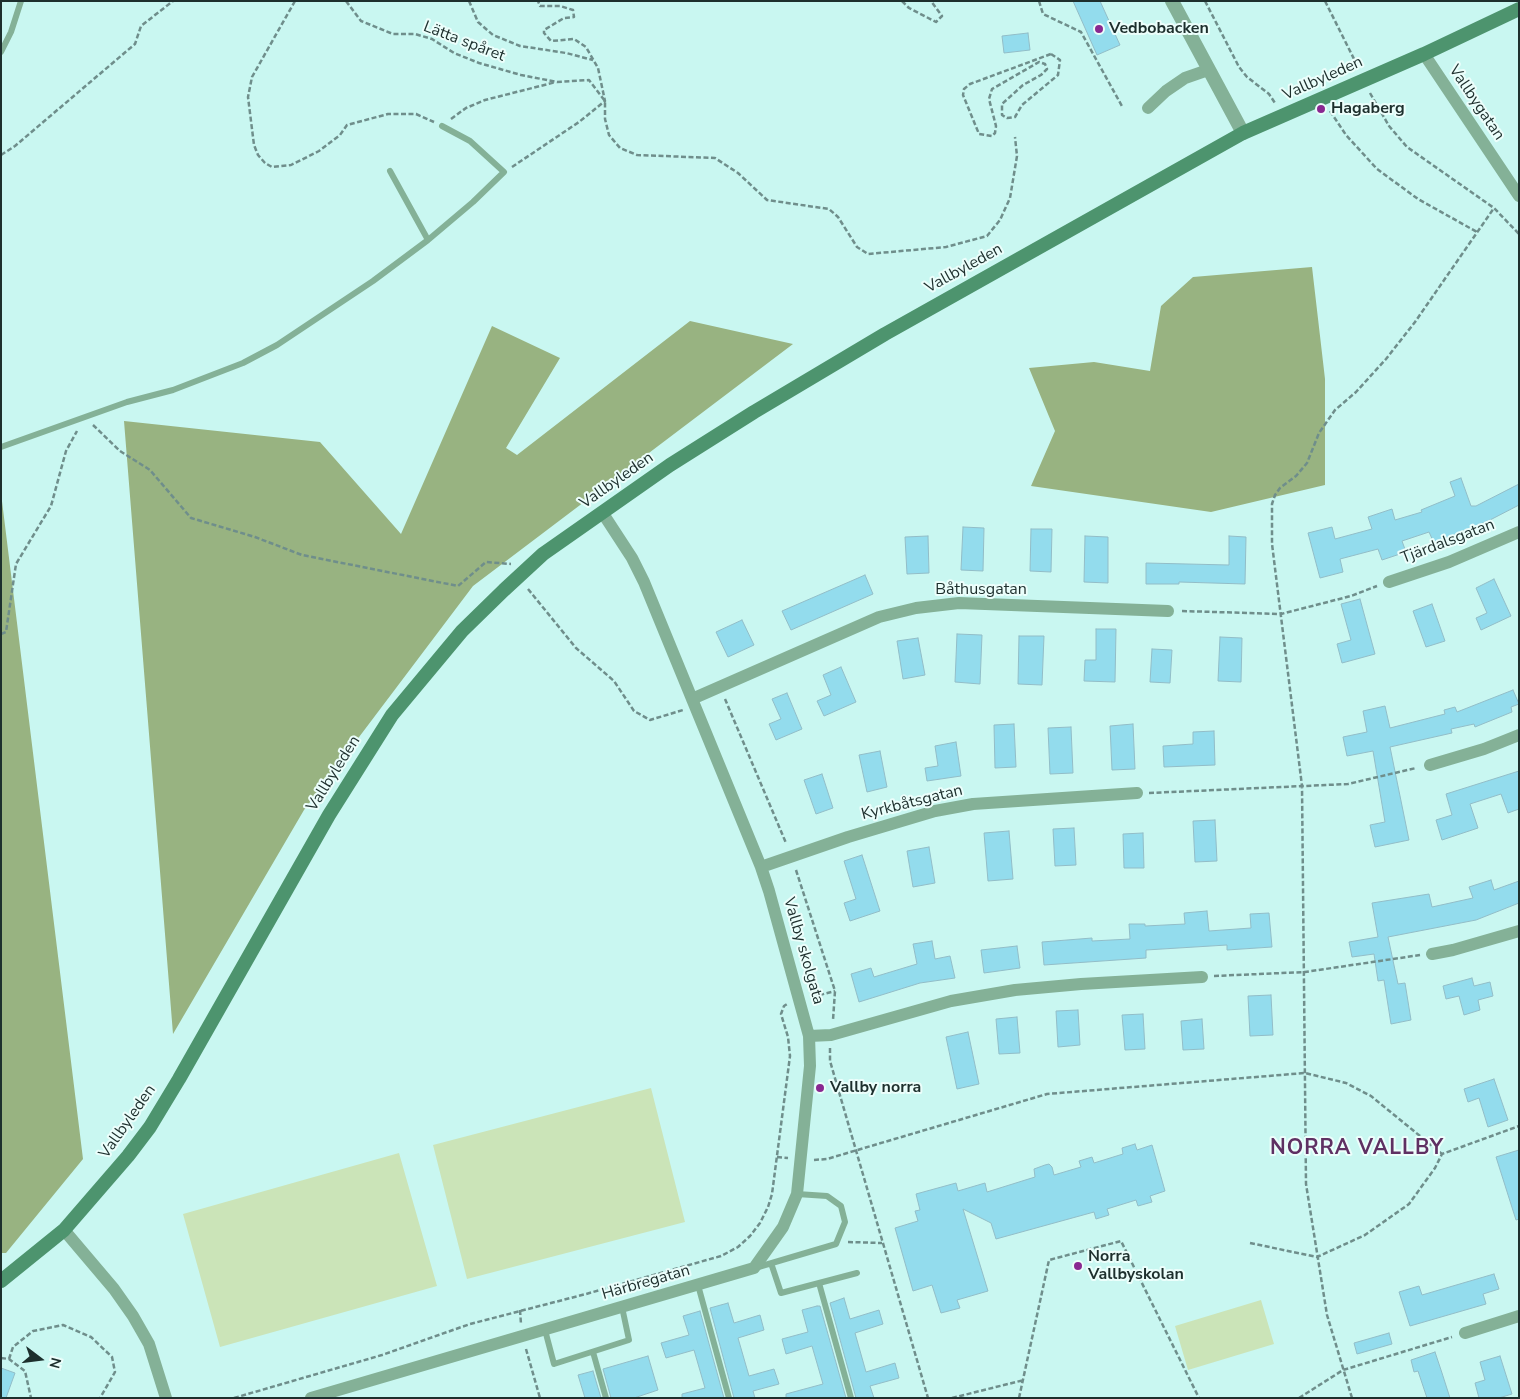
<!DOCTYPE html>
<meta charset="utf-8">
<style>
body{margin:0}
#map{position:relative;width:1520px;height:1399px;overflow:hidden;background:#c9f7f1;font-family:"Nunito Sans",sans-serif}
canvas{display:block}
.frame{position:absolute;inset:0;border:2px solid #1d2f2d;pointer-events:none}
.north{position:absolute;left:15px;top:1334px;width:50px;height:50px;-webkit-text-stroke:4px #ecfefb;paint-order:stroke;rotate:105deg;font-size:14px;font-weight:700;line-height:20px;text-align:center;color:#1d2f2d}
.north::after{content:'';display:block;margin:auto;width:18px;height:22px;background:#1d2f2d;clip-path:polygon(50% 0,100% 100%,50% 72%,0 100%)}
</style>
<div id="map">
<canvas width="1520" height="1399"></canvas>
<div class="frame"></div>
<div class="north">N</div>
</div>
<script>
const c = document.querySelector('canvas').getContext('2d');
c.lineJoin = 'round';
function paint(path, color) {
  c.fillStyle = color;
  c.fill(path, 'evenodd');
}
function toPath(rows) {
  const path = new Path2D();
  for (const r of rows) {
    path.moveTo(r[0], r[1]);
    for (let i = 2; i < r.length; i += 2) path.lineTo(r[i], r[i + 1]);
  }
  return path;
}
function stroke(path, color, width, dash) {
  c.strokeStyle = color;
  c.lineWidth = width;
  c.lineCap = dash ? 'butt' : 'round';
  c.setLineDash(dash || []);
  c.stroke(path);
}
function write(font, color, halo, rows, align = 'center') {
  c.font = font + ' "Nunito Sans",sans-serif';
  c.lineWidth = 4;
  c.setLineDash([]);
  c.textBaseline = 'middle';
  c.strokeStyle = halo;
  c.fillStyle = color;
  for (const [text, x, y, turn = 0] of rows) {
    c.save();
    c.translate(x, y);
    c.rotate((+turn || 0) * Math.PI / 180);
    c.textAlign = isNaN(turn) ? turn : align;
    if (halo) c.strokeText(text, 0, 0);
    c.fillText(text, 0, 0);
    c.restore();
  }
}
const green = toPath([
 [651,1088,685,1222,467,1279,433,1145],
 [399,1153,437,1286,220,1347,183,1214],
 [1261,1300,1274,1344,1188,1370,1175,1326]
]);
const forest = toPath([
 [1312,267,1325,379,1325,485,1211,512,1031,486,1055,431,1029,368,1094,362,1150,371,1161,306,1193,277],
 [690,321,793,344,473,586,304,810,173,1034,124,421,320,442,401,534,492,326,560,358,506,448,517,455],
 [1,493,83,1159,6,1253,1,1253]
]);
const building = toPath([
 [1073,1,1100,1,1120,45,1097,55,1073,1],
 [1028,33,1030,50,1004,53,1002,36,1028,33],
 [1461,478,1471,506,1476,506,1519,484,1519,505,1490,520,1434,543,1429,532,1402,541,1406,552,1382,560,1378,549,1340,559,1343,572,1320,578,1308,533,1332,527,1335,539,1372,529,1368,517,1392,509,1395,520,1422,512,1421,510,1455,496,1450,482,1461,478],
 [963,527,984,528,983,571,961,570,963,527],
 [1031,529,1052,529,1051,572,1030,571,1031,529],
 [928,536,929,573,907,574,905,537,928,536],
 [1085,536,1108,537,1108,583,1084,582,1085,536],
 [1229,536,1246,537,1245,584,1179,582,1179,584,1146,584,1146,563,1229,565,1229,536],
 [865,575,873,594,791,630,782,611,865,575],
 [1494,579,1511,616,1481,630,1476,618,1487,613,1476,588,1494,579],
 [1360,599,1375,654,1342,663,1337,644,1351,640,1341,604,1360,599],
 [1432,604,1445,641,1426,647,1413,611,1432,604],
 [742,620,754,645,728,657,716,632,742,620],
 [1096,629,1116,629,1115,682,1084,681,1085,660,1096,660,1096,629],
 [957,634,982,635,980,684,955,682,957,634],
 [1019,636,1044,636,1042,685,1018,684,1019,636],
 [1220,637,1242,638,1241,682,1218,681,1220,637],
 [918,638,925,675,903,679,897,641,918,638],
 [1152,649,1172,650,1170,683,1150,682,1152,649],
 [841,667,856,702,824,716,817,701,831,695,823,675,841,667],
 [1513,690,1519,704,1511,707,1512,712,1475,727,1474,724,1451,729,1452,733,1390,747,1409,840,1375,847,1370,825,1385,822,1373,751,1347,756,1343,737,1367,732,1363,711,1385,706,1390,728,1445,714,1444,710,1455,707,1457,712,1513,690],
 [787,693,802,729,776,740,769,724,781,719,772,699,787,693],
 [1014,724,1016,767,995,768,994,725,1014,724],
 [1133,724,1135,769,1112,770,1110,726,1133,724],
 [1071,727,1073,773,1050,774,1048,728,1071,727],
 [1214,731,1215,765,1164,767,1163,746,1193,744,1193,732,1214,731],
 [956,742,961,776,927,781,925,768,938,766,935,746,956,742],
 [880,751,887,787,867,792,859,755,880,751],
 [1519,771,1519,809,1508,813,1501,794,1470,804,1478,828,1442,840,1436,820,1452,815,1446,794,1519,771],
 [822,774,833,808,816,814,804,780,822,774],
 [1215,820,1217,861,1195,862,1193,821,1215,820],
 [1074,828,1076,865,1055,866,1053,829,1074,828],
 [1009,831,1013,879,988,881,984,833,1009,831],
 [1143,833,1144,868,1124,868,1123,834,1143,833],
 [929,847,935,883,913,887,907,851,929,847],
 [862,855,880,911,850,921,844,903,856,899,844,861,862,855],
 [1491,880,1494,890,1519,881,1519,903,1476,920,1388,937,1398,984,1405,983,1411,1020,1391,1024,1384,980,1378,981,1374,954,1352,957,1349,942,1378,937,1372,903,1429,894,1432,907,1473,898,1469,887,1491,880],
 [1207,911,1209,931,1251,928,1250,914,1269,913,1272,947,1227,950,1227,945,1146,950,1146,958,1044,965,1042,942,1092,938,1092,941,1130,939,1129,924,1145,924,1145,926,1185,924,1184,913,1207,911],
 [932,941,935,959,950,956,955,978,920,983,859,1002,851,974,871,968,874,977,917,964,913,944,932,941],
 [1017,946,1020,968,984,973,981,950,1017,946],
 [1472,978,1474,986,1490,982,1493,996,1478,1000,1480,1010,1464,1015,1459,996,1446,999,1443,986,1472,978],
 [1271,995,1273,1035,1250,1036,1248,996,1271,995],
 [1078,1010,1080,1045,1058,1047,1056,1011,1078,1010],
 [1143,1014,1145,1049,1125,1050,1122,1015,1143,1014],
 [1017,1017,1020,1053,999,1054,996,1019,1017,1017],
 [1202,1019,1204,1049,1183,1050,1181,1021,1202,1019],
 [968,1032,979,1084,957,1089,946,1037,968,1032],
 [1494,1079,1508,1120,1488,1127,1479,1098,1468,1102,1464,1089,1494,1079],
 [1135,1144,1137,1150,1152,1145,1165,1191,1150,1196,1152,1202,1138,1206,1136,1200,1107,1209,1109,1215,1096,1219,1094,1212,996,1239,991,1223,963,1209,988,1291,957,1300,960,1308,941,1313,932,1285,913,1291,895,1228,918,1221,915,1211,920,1210,916,1194,956,1183,958,1191,985,1183,987,1192,1035,1177,1034,1169,1045,1165,1049,1164,1052,1167,1054,1175,1081,1167,1079,1161,1092,1157,1094,1163,1123,1154,1122,1148,1135,1144],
 [1519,1150,1519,1219,1516,1220,1496,1157,1519,1150],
 [1494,1274,1499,1289,1483,1294,1486,1304,1410,1326,1399,1292,1419,1286,1422,1295,1494,1274],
 [844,1298,850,1319,879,1310,883,1324,855,1333,866,1372,895,1363,899,1378,870,1386,874,1398,856,1398,830,1303,844,1298],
 [728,1303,734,1323,760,1315,764,1330,738,1338,749,1376,774,1369,779,1384,753,1391,755,1398,734,1398,710,1308,728,1303],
 [817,1306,820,1306,846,1398,786,1398,786,1394,823,1384,812,1346,786,1354,782,1339,808,1332,802,1310,817,1306],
 [700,1311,724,1398,682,1398,682,1394,705,1388,694,1350,666,1358,661,1343,689,1335,683,1316,700,1311],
 [1389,1333,1392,1344,1357,1354,1354,1343,1389,1333],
 [1435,1352,1442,1373,1450,1398,1427,1398,1418,1371,1414,1372,1411,1360,1435,1352],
 [648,1356,658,1390,634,1398,611,1398,603,1369,648,1356],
 [1500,1356,1512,1394,1499,1398,1479,1398,1475,1383,1485,1380,1480,1362,1500,1356],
 [1,1368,15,1373,6,1398,1,1398,1,1368],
 [593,1371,601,1398,585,1398,578,1375,593,1371]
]);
const path = toPath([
 [295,1,252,77,248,97,254,145,258,155,265,163,272,167,291,165,319,151,340,135,347,125,388,114,416,114,434,122],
 [346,1,361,21,393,34,415,34,432,39,454,53,479,63,521,75,557,82,589,80,605,101,605,119,609,135,620,148,637,155,715,158,738,173,767,200,829,209,838,217,857,247,868,254,946,247,987,236,1000,220,1010,198,1017,156,1015,137],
 [469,1,478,22,493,35,520,46,566,53,593,60],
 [902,1,909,8,936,22,942,16,931,1],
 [1039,1,1043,14,1081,32,1123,108],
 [1205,1,1239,67,1247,77,1269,94,1275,103],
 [1325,1,1357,65],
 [1051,54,1060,60,1058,75,1022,105,1015,117,1007,118,1002,115,1002,104,1023,85,1041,75,1047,69,1045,64,1039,62,992,89,989,99,996,126,995,133,992,136,979,134,963,95,964,89,970,84,1051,54],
 [1370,93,1389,126,1407,147,1494,208,1519,234],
 [1330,111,1346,135,1377,169,1418,199,1477,232],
 [451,119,466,108,485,100,556,82],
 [1,155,15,146,135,44,141,26,173,1],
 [512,167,579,122,605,101,598,68,586,47,574,39,551,41,544,33,544,30,564,18,574,17,573,10,560,6,540,6,538,1],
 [93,425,120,451,150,470,191,518,255,537,302,555,458,586,486,562,511,564],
 [528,589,576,648,614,681,634,711,650,720,683,710],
 [1182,611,1281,614,1351,596,1377,586],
 [1,634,6,632,16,564,51,506,66,451,77,431],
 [725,699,786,843],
 [1149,793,1348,784,1416,768],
 [796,870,835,991,833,1020],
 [1214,976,1305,972,1420,955],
 [812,997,835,991],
 [830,1048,830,1061,928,1398],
 [777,1157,788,1158],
 [814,1160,827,1159,1047,1094,1305,1073,1346,1083,1371,1096,1442,1154],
 [848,1242,882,1243],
 [1250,1243,1317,1257,1365,1235,1409,1204,1435,1168,1442,1154,1519,1126],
 [520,1310,521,1324],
 [526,1349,540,1398],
 [1,1358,9,1359,25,1371,31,1398],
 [9,1359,13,1347,33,1331,63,1325,91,1337,112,1357,115,1372,100,1398],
 [234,1398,382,1355,470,1324,586,1294,721,1256,738,1247,750,1236,760,1223,768,1207,772,1194,790,1056,788,1037,781,1014,784,1006,787,1004],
 [952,1398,1024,1380],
 [1019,1398,1049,1260,1121,1241,1199,1398],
 [1299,1398,1343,1370,1452,1337],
 [1352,1398,1327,1315,1306,1184,1302,786,1272,544,1272,504,1275,495,1280,488,1296,476,1307,463,1319,433,1335,410,1356,392,1386,359,1415,322,1494,208]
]);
const service = toPath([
 [1,52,11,32,21,1],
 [390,171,428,240],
 [1,447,127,402,173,390,243,363,277,345,373,281,428,240,473,202,504,172,470,141,442,126],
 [771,1263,781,1293,819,1283,851,1398],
 [755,1268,836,1244,845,1222,841,1206,827,1196,797,1194],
 [819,1283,857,1273],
 [698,1285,729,1398],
 [545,1330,554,1364,629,1340,622,1307],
 [593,1352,606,1398]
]);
const minor = toPath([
 [1424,54,1519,196],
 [1148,108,1166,91,1185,78,1208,70],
 [1389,582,1449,562,1519,532],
 [692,699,879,617,916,608,959,603,1168,611],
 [1430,765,1484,749,1519,735],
 [761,867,848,837,935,811,973,804,1137,793],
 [1432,954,1453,950,1519,931],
 [809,1036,831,1035,951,1001,1015,990,1081,984,1202,977],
 [64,1230,114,1289,133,1316,149,1344,166,1398],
 [1465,1333,1519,1316],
 [311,1398,754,1268,783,1227,797,1194,810,1066,809,1036,769,891,761,867,644,582,632,558,602,512]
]);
const tertiary = toPath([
 [1172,1,1243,133]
]);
const secondary = toPath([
 [1,1281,64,1230,128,1156,150,1127,179,1079,329,815,392,715,462,631,504,590,543,554,670,465,754,412,885,334,1243,133,1424,54,1519,9]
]);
const markers = [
 [1099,29,5,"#892891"],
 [1321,109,5,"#892891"],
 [820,1088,5,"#892891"],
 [1078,1266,5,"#892891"]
];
const poiNames = [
 ["Vedbobacken",1109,29],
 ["Hagaberg",1331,109],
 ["Vallby norra",830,1088],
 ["Norra",1088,1257],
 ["Vallbyskolan",1088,1275]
];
const streetNames = [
 ["Lätta spåret",464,42,21],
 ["Vallbyleden",1323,79,-24],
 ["Vallbygatan",1476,103,56],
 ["Vallbyleden",964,269,-29],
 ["Vallbyleden",617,481,-35],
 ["Tjärdalsgatan",1448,542,-21],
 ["Båthusgatan",981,590],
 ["Vallbyleden",334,774,-58],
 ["Kyrkbåtsgatan",912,803,-14],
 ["Vallby skolgata",803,951,74],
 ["Vallbyleden",128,1122,-55],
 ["Härbregatan",646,1283,-16]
];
const districtNames = [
 ["NORRA VALLBY",1357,1149]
];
paint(green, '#cbe4b8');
paint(forest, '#98b381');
paint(building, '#93dced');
stroke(building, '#92bdc7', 1);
stroke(path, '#6f8e8b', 2.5, [5, 2.5]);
stroke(service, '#84b197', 6);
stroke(minor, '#84b197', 12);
stroke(tertiary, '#84b197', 14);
stroke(secondary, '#4d946e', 14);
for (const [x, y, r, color] of markers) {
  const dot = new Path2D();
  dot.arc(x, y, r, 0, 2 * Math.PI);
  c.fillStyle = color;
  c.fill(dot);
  stroke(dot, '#ecfefb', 2);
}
write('bold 16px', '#1d2f2d', '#ecfefb', poiNames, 'left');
write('16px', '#1d2f2d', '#ecfefb', streetNames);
c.letterSpacing = '1px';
write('bold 21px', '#5f3063', '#ecfefb', districtNames);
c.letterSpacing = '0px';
</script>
